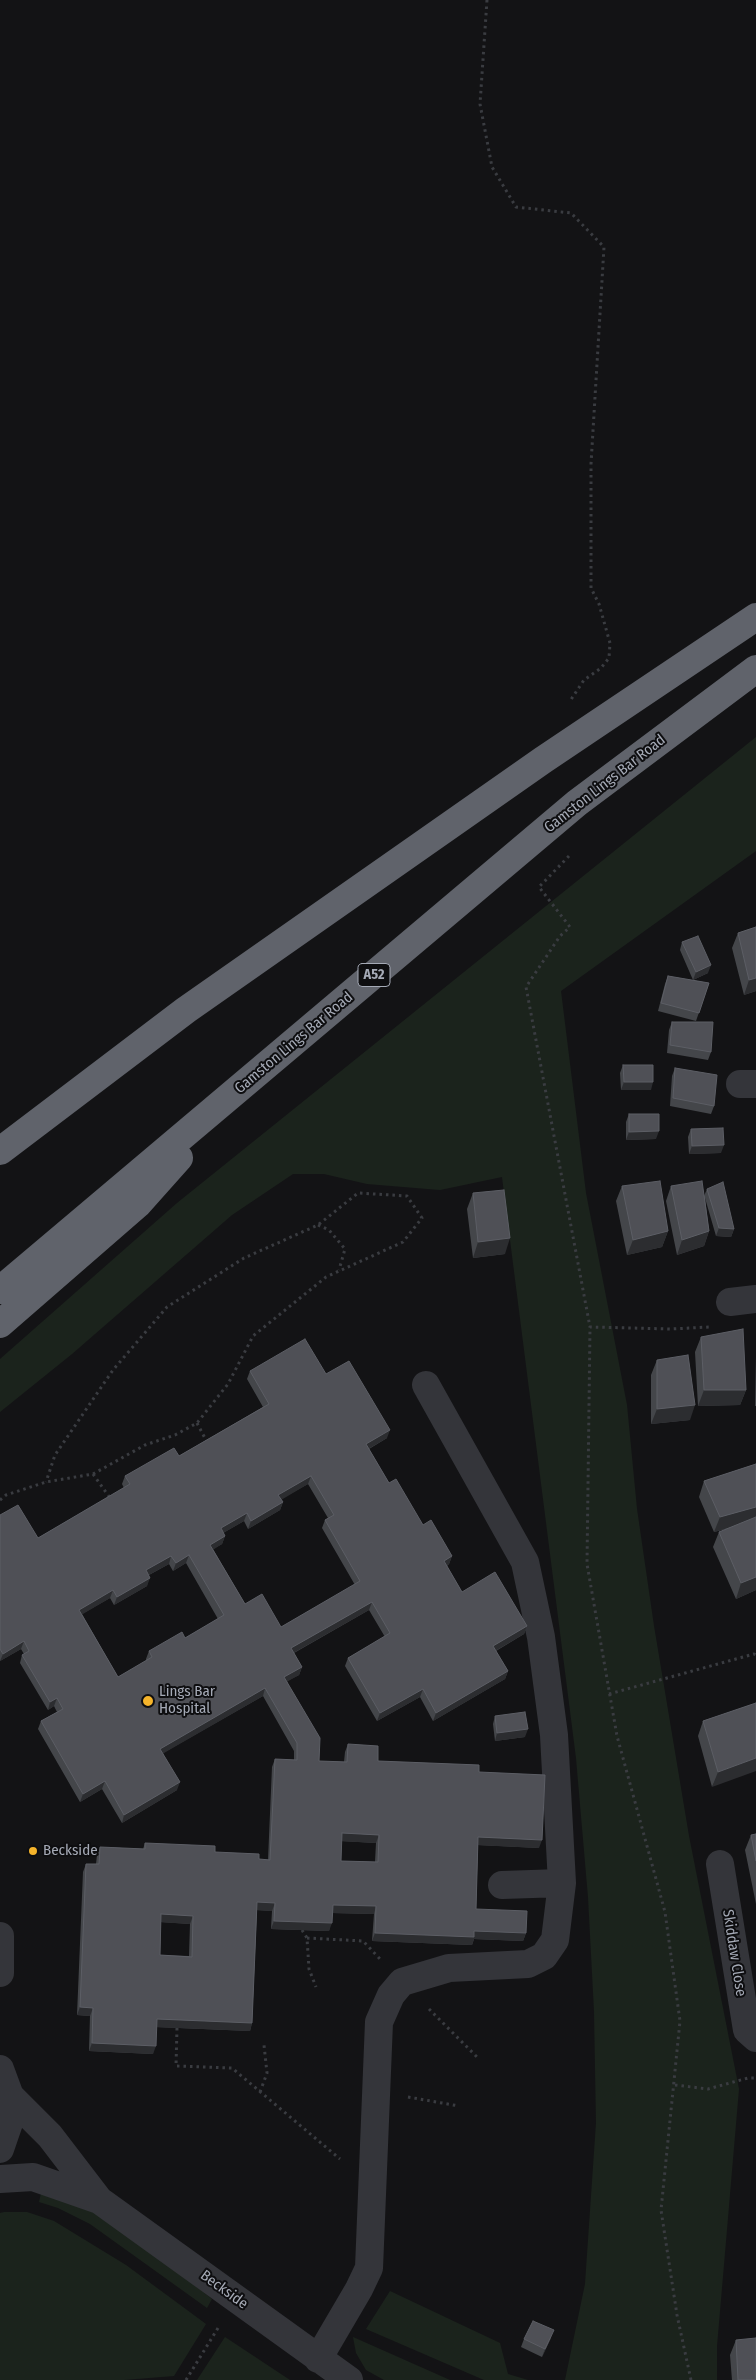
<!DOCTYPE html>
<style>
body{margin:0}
canvas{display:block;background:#131315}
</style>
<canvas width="756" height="2380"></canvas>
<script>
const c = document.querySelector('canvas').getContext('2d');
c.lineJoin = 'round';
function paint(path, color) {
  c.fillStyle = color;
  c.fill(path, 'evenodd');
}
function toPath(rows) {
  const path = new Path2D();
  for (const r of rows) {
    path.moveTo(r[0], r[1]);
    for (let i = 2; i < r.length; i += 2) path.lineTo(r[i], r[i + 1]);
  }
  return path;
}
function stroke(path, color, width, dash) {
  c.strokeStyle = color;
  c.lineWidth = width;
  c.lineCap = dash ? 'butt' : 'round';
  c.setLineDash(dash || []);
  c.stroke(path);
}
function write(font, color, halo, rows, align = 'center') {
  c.font = font + ' "Fira Sans Condensed",sans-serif';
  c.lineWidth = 4;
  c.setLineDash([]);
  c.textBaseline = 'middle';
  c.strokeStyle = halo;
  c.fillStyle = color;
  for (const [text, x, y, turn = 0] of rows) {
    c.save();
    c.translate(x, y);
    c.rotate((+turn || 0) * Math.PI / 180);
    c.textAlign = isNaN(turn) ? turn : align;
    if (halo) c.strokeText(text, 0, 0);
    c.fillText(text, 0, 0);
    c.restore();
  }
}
const green = toPath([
 [756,737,756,851,561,991,586,1193,627,1405,637,1509,654,1626,689,1836,739,2089,717,2346,717,2380,565,2380,585,2284,596,2123,594,2011,588,1897,576,1758,502,1177,440,1190,367,1184,324,1174,293,1174,232,1215,72,1354,0,1412,0,1359,177,1203],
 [42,2189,89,2207,126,2231,212,2299,207,2308,90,2224,58,2208,39,2202],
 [4,2212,27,2212,54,2221,126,2265,206,2324,174,2376,124,2380,0,2380,0,2213],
 [390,2291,500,2343,508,2374,528,2380,484,2380,366,2329],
 [225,2337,290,2380,197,2380],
 [353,2337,450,2380,384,2380,366,2370,356,2353]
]);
const path = toPath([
 [487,0,480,104,492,167,516,207,571,213,604,247,591,464,591,588,599,604,610,643,609,658,601,668,584,680,570,701],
 [569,856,539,887,570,927,560,936,526,987,590,1327],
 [318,1225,329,1230,345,1249,339,1270],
 [197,1423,207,1442],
 [93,1474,110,1498],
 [0,1500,6,1495,46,1482,93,1474,145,1445,175,1435,197,1423,228,1384,253,1336,326,1277,403,1242,422,1218,407,1196,358,1193,318,1225,244,1258,167,1307,113,1370,55,1455,46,1482],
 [609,1694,754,1654,756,1655],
 [302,1930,307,1938,309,1969,316,1987],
 [307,1938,363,1941,381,1960],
 [429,2009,479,2059],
 [177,2028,176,2066,232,2068,340,2159],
 [675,2085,708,2089,748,2078,756,2078],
 [260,2092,267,2073,264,2045],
 [408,2097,459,2106],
 [186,2380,218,2328],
 [691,2380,677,2315,661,2210,680,2021,665,1912,617,1736,587,1564,590,1327,671,1329,709,1327]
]);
const minor = toPath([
 [740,1084,756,1084],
 [730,1302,756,1299],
 [426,1385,525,1562,541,1637,554,1735,562,1883],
 [720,1864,747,2030,756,2038],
 [0,1936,0,1973],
 [0,2069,10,2096,10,2120,0,2149],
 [10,2096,50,2136,99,2200,349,2380],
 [0,2179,33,2177,99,2200],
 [318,2359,359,2289,369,2268,379,2022,391,1995,402,1982,449,1968,528,1964,544,1956,555,1940,562,1883,502,1885]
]);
const highway = toPath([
 [0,1151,186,1010,543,760,756,617],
 [0,1290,577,803,756,669],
 [0,1324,138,1204,179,1158]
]);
const wall = toPath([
 [756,927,756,991,744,995,732,948,738,933],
 [682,942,708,973,693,980,680,950],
 [668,976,709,983,696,1021,658,1011,665,984],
 [672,1022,711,1052,708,1060,667,1053,669,1030],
 [623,1065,651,1090,621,1090,620,1073],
 [675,1068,714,1106,711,1114,670,1106,672,1076],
 [629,1114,656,1139,626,1140,626,1122],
 [691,1129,721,1153,689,1154,688,1137],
 [622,1186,668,1231,662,1247,627,1255,616,1201],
 [671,1186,704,1196,707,1189,734,1229,731,1237,716,1236,705,1198,709,1231,704,1246,677,1255,666,1201],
 [473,1193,505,1254,473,1258,467,1209],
 [701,1337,746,1390,740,1405,698,1406,695,1352],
 [756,1357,756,1406,755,1406],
 [657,1360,690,1420,651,1424,651,1375],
 [250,1371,326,1374,387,1438,369,1449,389,1483,423,1525,452,1556,449,1564,447,1566,462,1592,527,1626,524,1634,496,1651,508,1671,505,1679,433,1721,420,1697,377,1721,345,1666,348,1658,385,1637,369,1610,294,1653,302,1667,299,1675,287,1681,319,1761,344,1762,345,1752,348,1744,378,1761,479,1772,539,1848,478,1845,476,1909,526,1933,523,1941,474,1939,472,1945,372,1941,374,1914,333,1913,329,1931,271,1929,272,1911,257,1910,252,2023,250,2031,156,2027,153,2054,89,2051,90,2016,77,2015,83,1872,86,1864,96,1864,97,1855,100,1847,143,1849,145,1843,215,1852,259,1859,268,1860,272,1767,275,1759,294,1760,294,1751,263,1696,163,1753,177,1790,122,1823,102,1789,80,1802,38,1729,41,1721,57,1712,54,1706,48,1710,20,1663,22,1655,24,1654,21,1649,0,1661,0,1515,38,1538,124,1488,122,1484,125,1476,179,1456,263,1407,247,1379],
 [308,1484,328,1518,325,1520,322,1528,355,1585,281,1627,245,1604,213,1549,222,1544,225,1536,223,1533,244,1521,248,1529,280,1510,283,1502,281,1499],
 [186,1563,218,1619,185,1638,149,1651,146,1659,146,1661,118,1677,82,1614,110,1598,114,1605,147,1586,149,1575,169,1564,173,1571],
 [341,1841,376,1843,375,1862,341,1861],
 [161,1922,190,1924,189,1956,160,1955],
 [756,1464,756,1590,736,1599,713,1547,719,1532,730,1528,714,1532,699,1497,704,1481],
 [756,1703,712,1787,698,1736,703,1721],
 [495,1716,525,1737,495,1741,493,1724],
 [756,1834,756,1904,745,1850,751,1835],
 [551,2338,542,2357,521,2347,524,2339],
 [736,2340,756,2380,732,2380,730,2355]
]);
const shadedWall = toPath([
 [711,965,708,973,693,980,696,972],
 [756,978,756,991,744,995,749,980],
 [624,1082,653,1082,651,1090,621,1090],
 [659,1131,656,1139,626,1140,629,1132],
 [724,1145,721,1153,689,1154,692,1146],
 [719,1228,734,1229,731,1237,716,1236],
 [668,1231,662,1247,627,1255,633,1240],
 [709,1231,704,1246,677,1255,682,1240],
 [510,1238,505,1254,473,1258,478,1242],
 [704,1390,746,1390,740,1405,698,1406],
 [695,1405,690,1420,651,1424,657,1409],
 [390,1430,387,1438,363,1452,366,1444],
 [311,1476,308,1484,276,1503,278,1495],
 [283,1502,280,1510,248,1529,251,1521],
 [756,1507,756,1520,714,1532,720,1517],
 [247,1513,244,1521,218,1536,221,1528],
 [225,1536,222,1544,208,1553,210,1545],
 [189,1555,186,1563,173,1571,176,1563],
 [171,1556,169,1564,143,1578,146,1570],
 [452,1556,449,1564,441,1569,444,1561],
 [756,1577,756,1590,736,1599,741,1583],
 [150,1578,147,1586,114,1605,117,1597],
 [113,1590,110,1598,76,1618,79,1610],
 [372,1602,369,1610,288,1656,291,1648],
 [527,1626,524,1634,490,1654,493,1646],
 [24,1641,21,1649,0,1661,3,1654],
 [302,1667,299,1675,281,1685,284,1677],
 [508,1671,505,1679,433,1721,436,1713],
 [265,1688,263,1696,157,1757,160,1749],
 [423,1689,420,1697,377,1721,380,1713],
 [57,1698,54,1706,48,1710,50,1702],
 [528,1729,525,1737,495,1741,497,1733],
 [756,1758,756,1771,712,1787,718,1772],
 [105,1781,102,1789,80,1802,83,1794],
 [180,1782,177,1790,122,1823,124,1815],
 [342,1833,379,1835,376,1843,339,1841],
 [478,1837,542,1840,539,1848,476,1845],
 [257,1902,275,1903,272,1911,254,1910],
 [333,1905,376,1906,374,1914,330,1913],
 [161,1914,193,1916,190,1924,158,1922],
 [274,1921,332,1923,329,1931,271,1929],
 [474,1931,526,1933,523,1941,474,1939,472,1945,372,1941,375,1933],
 [80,2007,93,2008,90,2016,77,2015],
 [157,2019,252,2023,250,2031,154,2027],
 [92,2043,156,2046,153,2054,89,2051],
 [554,2330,551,2338,542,2357,545,2349]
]);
const building = toPath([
 [756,927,756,978,749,980,738,933,756,927],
 [698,936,711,965,696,972,682,942,698,936],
 [668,976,709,983,699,1013,661,1003,668,976],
 [672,1022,713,1022,711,1052,670,1045,672,1022],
 [623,1065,653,1065,653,1082,624,1082,623,1065],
 [675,1068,717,1075,714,1106,673,1098,675,1068],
 [629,1114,659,1114,659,1131,629,1132,629,1114],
 [723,1128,724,1145,692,1146,691,1129,723,1128],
 [660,1181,668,1231,633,1240,622,1186,660,1181],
 [702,1181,709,1231,682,1240,671,1186,702,1181],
 [723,1182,734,1229,719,1228,707,1189,723,1182],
 [504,1190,510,1238,478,1242,473,1193,504,1190],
 [743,1329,746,1390,704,1390,701,1337,743,1329],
 [305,1339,326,1374,349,1361,390,1430,366,1444,389,1483,396,1479,423,1525,431,1520,452,1556,444,1561,462,1592,495,1572,527,1626,493,1646,508,1671,436,1713,423,1689,380,1713,348,1658,390,1633,372,1602,291,1648,302,1667,284,1677,320,1738,319,1761,347,1762,348,1744,378,1746,378,1761,479,1765,479,1772,545,1775,542,1840,478,1837,476,1909,527,1911,526,1933,474,1931,474,1937,375,1933,376,1906,333,1905,332,1923,274,1921,275,1903,257,1902,252,2023,157,2019,156,2046,92,2043,93,2008,80,2007,86,1864,99,1864,100,1847,145,1849,145,1843,215,1846,215,1852,259,1854,259,1859,270,1860,275,1759,297,1760,297,1743,265,1688,160,1749,180,1782,124,1815,105,1781,83,1794,41,1721,63,1709,57,1698,50,1702,22,1655,29,1651,24,1641,3,1654,0,1649,0,1515,18,1505,38,1538,130,1484,125,1476,174,1448,179,1456,269,1404,250,1371,305,1339],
 [311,1476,334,1515,325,1520,360,1581,281,1627,262,1594,245,1604,210,1545,225,1536,221,1528,247,1513,251,1521,283,1502,278,1495,311,1476],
 [189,1555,224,1615,185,1638,182,1632,149,1651,152,1657,118,1677,79,1610,113,1590,117,1597,150,1578,146,1570,171,1556,176,1563,189,1555],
 [342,1833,379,1835,378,1862,341,1861,342,1833],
 [161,1914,193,1916,192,1957,160,1955,161,1914],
 [688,1355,695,1405,657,1409,657,1360,688,1355],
 [756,1464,756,1507,720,1517,704,1481,756,1464],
 [756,1517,756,1577,741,1583,719,1532,756,1517],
 [756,1703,756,1758,718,1772,703,1721,756,1703],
 [525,1712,528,1729,497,1733,495,1716,525,1712],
 [756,1834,756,1861,751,1835,756,1834],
 [533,2321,554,2330,545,2349,524,2339,533,2321],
 [756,2338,756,2380,738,2380,736,2340,756,2338]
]);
const markers = [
 [148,1701,6,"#f5b42b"],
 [33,1851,5,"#f5b42b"]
];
const shields = [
 [374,975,32]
];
const shieldNames = [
 ["A52",374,975]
];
const streetNames = [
 ["Gamston Lings Bar Road",605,784,-38],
 ["Gamston Lings Bar Road",294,1043,-40],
 ["Skiddaw Close",734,1953,81],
 ["Beckside",224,2290,36]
];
const poiNames = [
 ["Lings Bar",159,1692],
 ["Hospital",159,1709],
 ["Beckside",43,1851]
];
paint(green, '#1b231c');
stroke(path, '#3a3c41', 3, [2.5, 4]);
stroke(minor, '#34353a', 28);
stroke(highway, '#60636b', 28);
paint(wall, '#44464a');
paint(shadedWall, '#2c2d30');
paint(building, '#4f5056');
stroke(building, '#5c5e65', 1);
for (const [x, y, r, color] of markers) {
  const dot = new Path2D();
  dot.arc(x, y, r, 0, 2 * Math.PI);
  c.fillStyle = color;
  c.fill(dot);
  stroke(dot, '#0e0e10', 2);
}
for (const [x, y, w] of shields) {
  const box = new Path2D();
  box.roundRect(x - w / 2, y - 11.5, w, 23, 4);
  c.fillStyle = '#0e0e10';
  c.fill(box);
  stroke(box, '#a5aab6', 1);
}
write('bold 14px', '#a5aab6', null, shieldNames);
write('15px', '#a5aab6', '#0e0e10', streetNames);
write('15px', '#a5aab6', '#0e0e10', poiNames, 'left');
</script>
